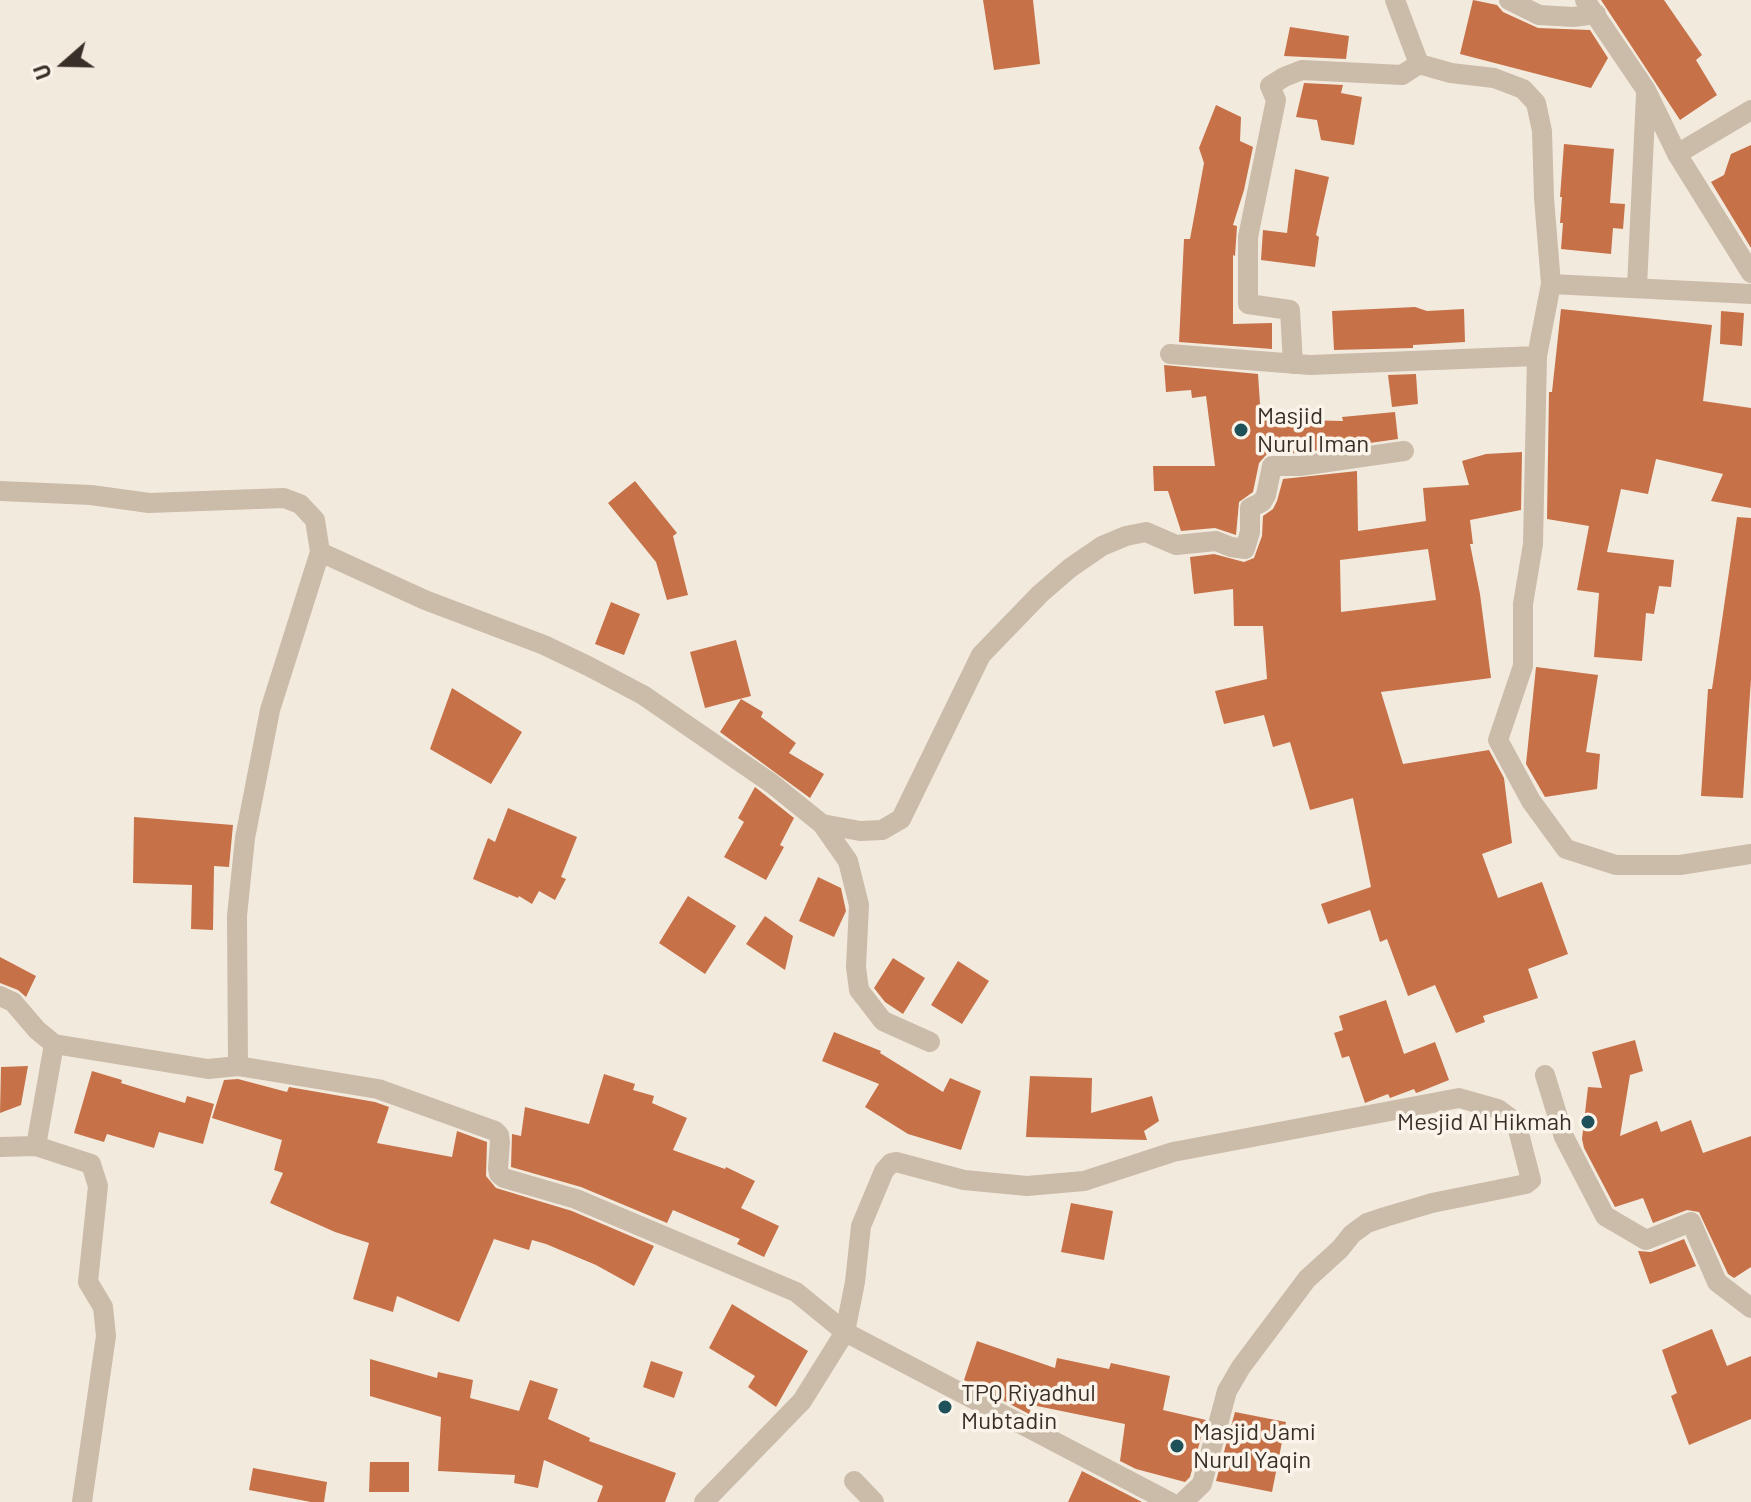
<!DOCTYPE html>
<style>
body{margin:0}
#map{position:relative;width:1751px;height:1502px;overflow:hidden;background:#f3eade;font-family:Barlow,sans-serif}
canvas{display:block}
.north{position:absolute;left:24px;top:24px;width:80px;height:80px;-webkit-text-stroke:6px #faf4ea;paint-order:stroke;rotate:250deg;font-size:22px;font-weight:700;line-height:32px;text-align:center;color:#382f29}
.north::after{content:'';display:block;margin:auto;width:28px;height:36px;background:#382f29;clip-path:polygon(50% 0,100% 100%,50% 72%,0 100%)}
</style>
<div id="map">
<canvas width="1751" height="1502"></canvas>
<div class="north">U</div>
</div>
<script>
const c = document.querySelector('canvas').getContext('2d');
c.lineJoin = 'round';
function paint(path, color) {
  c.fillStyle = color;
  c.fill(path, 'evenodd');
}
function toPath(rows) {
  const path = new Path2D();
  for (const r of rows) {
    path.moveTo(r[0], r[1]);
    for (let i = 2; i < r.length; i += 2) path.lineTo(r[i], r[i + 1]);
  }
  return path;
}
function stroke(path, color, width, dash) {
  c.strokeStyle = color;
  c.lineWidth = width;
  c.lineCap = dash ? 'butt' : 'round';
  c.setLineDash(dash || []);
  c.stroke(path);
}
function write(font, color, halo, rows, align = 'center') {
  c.font = font + ' Barlow,sans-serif';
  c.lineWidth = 7;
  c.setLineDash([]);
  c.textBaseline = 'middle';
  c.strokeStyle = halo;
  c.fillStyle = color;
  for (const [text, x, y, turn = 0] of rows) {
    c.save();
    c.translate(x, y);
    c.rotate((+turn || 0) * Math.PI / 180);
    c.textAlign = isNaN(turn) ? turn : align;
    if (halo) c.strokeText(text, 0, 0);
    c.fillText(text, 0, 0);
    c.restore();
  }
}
const building = toPath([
 [983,0,1033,0,1040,64,994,70],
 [1473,0,1497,5,1503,12,1538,28,1590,30,1608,58,1591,88,1460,54],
 [1601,0,1664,0,1702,55,1696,60,1717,95,1680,120],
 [1290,27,1349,36,1346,59,1284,56],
 [1304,83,1343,85,1341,93,1362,97,1354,145,1321,140,1317,120,1296,117],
 [1216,105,1241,117,1240,141,1253,147,1244,190,1233,225,1237,226,1235,256,1233,255,1233,324,1272,323,1272,349,1179,342,1184,239,1190,239,1204,163,1199,148],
 [1564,144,1614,149,1610,203,1625,204,1623,229,1613,228,1611,254,1561,249,1563,223,1560,223,1562,197,1560,197],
 [1751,145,1751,248,1711,182,1724,175,1731,154],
 [1295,169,1329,177,1316,235,1319,237,1315,267,1261,260,1263,230,1287,233],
 [1415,307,1427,311,1464,309,1465,342,1413,345,1413,348,1334,350,1332,311],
 [1561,309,1712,325,1703,401,1751,408,1751,508,1711,501,1723,474,1656,459,1648,494,1621,489,1607,552,1674,560,1671,587,1659,586,1654,614,1646,613,1642,661,1594,657,1599,593,1577,590,1589,526,1547,519,1549,392,1552,392],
 [1721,311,1744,313,1742,346,1720,344],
 [1164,365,1258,374,1261,419,1343,421,1342,417,1395,412,1398,439,1299,453,1267,454,1259,463,1253,492,1239,502,1236,535,1215,528,1181,531,1168,491,1154,491,1153,466,1215,466,1206,396,1192,398,1191,390,1166,392],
 [1416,374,1418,404,1392,407,1388,375],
 [1522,452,1521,510,1470,520,1473,544,1470,544,1480,594,1491,678,1381,692,1403,764,1489,750,1504,778,1512,843,1482,854,1498,898,1542,882,1568,954,1528,969,1538,998,1483,1016,1485,1022,1456,1033,1435,985,1408,996,1387,939,1380,942,1370,910,1328,924,1321,904,1371,887,1353,798,1310,810,1290,742,1273,747,1264,715,1224,724,1215,691,1267,679,1263,626,1234,626,1233,589,1194,594,1190,557,1214,554,1244,562,1254,558,1262,536,1263,516,1273,509,1277,501,1283,479,1357,471,1358,531,1426,521,1423,488,1469,485,1462,461,1486,454],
 [1428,549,1436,600,1341,612,1340,560],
 [635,481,677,533,673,536,688,595,667,600,656,562,608,503],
 [1737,517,1751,518,1751,679,1743,798,1701,796,1708,689,1712,689],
 [611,602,640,614,624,655,595,644],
 [736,640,751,696,705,708,690,652],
 [1536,667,1598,675,1586,752,1600,754,1597,789,1545,797,1526,764],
 [452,688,522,732,491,784,430,749],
 [741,699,763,712,761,717,796,743,789,753,824,774,810,798,720,732],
 [755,787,794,818,780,845,784,847,766,880,724,857,744,822,738,818],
 [508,808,577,837,561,877,566,879,555,900,539,891,532,904,519,896,518,898,473,879,488,838,495,842],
 [134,817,233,825,229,867,214,866,213,930,191,929,192,885,133,883],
 [818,877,841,888,846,911,834,937,799,921],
 [688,896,736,926,705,974,659,943],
 [765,916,793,936,785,970,746,944],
 [0,957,36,976,26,997,18,990,0,983],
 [893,958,925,978,903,1014,885,1002,874,988],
 [958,961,989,981,962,1024,931,1005],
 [1386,1000,1404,1054,1435,1042,1449,1080,1419,1092,1416,1093,1414,1089,1390,1098,1388,1094,1365,1103,1349,1056,1342,1058,1334,1033,1343,1030,1339,1016],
 [834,1032,881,1051,880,1053,943,1092,950,1078,981,1091,961,1150,908,1134,865,1107,879,1084,822,1061],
 [1635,1040,1643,1071,1630,1075,1620,1136,1657,1121,1661,1132,1691,1120,1703,1153,1751,1136,1751,1267,1734,1278,1728,1274,1699,1212,1687,1210,1653,1223,1643,1198,1615,1207,1584,1148,1582,1139,1588,1087,1602,1088,1592,1052],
 [28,1066,21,1105,0,1113,1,1067],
 [92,1071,122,1080,121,1083,185,1103,187,1096,214,1104,203,1144,159,1132,154,1148,107,1134,104,1142,74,1133],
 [604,1074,635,1084,633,1090,654,1096,652,1103,687,1118,673,1150,725,1169,726,1167,755,1181,741,1208,779,1226,764,1257,737,1244,740,1239,673,1210,667,1223,581,1187,511,1167,512,1134,521,1136,525,1107,589,1124],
 [1030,1076,1092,1078,1091,1113,1152,1096,1159,1121,1144,1131,1147,1140,1026,1137],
 [238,1079,287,1092,289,1087,375,1102,389,1107,377,1143,452,1157,457,1131,487,1142,486,1176,496,1188,572,1211,654,1246,634,1286,596,1265,546,1244,532,1240,529,1250,494,1239,459,1322,397,1296,393,1312,353,1299,369,1243,335,1232,270,1203,283,1173,274,1170,282,1140,212,1118,224,1080],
 [1071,1203,1113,1211,1104,1260,1061,1252],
 [1684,1239,1696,1266,1650,1284,1638,1251,1651,1252],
 [732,1304,808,1351,776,1407,748,1387,755,1376,709,1348],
 [1712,1329,1727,1366,1751,1356,1751,1419,1689,1445,1671,1396,1677,1393,1662,1350],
 [977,1341,1055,1368,1057,1358,1109,1369,1111,1363,1170,1376,1163,1410,1206,1420,1190,1477,1185,1482,1136,1469,1120,1461,1125,1424,1032,1405,1029,1414,964,1380],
 [370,1359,437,1378,438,1372,473,1380,470,1398,519,1411,530,1380,558,1389,548,1419,590,1438,589,1441,676,1473,665,1502,597,1502,603,1486,544,1460,538,1488,514,1483,515,1475,438,1471,441,1417,370,1396],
 [651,1361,683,1372,674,1398,643,1387],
 [1235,1412,1286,1422,1272,1492,1216,1481],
 [370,1462,409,1462,409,1492,369,1492],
 [253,1468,327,1482,324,1502,311,1502,249,1490],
 [1082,1471,1142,1502,1068,1502]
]);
const minor = toPath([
 [1395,0,1419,64,1451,73,1494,78,1523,89,1536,103,1542,131,1544,198,1551,284,1537,356,1533,544,1523,604,1523,666,1498,740,1531,801,1566,849,1616,865,1680,865,1751,854],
 [1509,0,1539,15,1573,17,1596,14],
 [1585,0,1646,90,1677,154,1751,273],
 [1677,154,1751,110],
 [1551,284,1751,294],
 [1637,287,1646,94],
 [1170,354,1310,365,1537,356],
 [1293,364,1290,310,1248,304,1248,237,1276,100,1270,86,1284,77,1302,70,1402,75,1419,64],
 [0,491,91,495,149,503,284,498,300,504,315,520,320,552,270,710,245,838,237,916,238,1066],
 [320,552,425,600,544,645,588,666,643,695,771,783,822,824,848,861,859,905,856,967,859,990,883,1021,930,1042],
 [822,824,860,831,882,830,901,819,981,655,1040,594,1070,568,1102,546,1126,536,1146,532,1176,545,1216,541,1231,547,1245,549,1250,532,1250,508,1262,502,1266,495,1272,466,1300,466,1404,451],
 [0,996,13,1002,37,1030,54,1044,208,1069,238,1066,378,1089,495,1131,499,1135,500,1142,498,1168,499,1174,504,1178,576,1199,796,1292,845,1332,1170,1502],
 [1545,1075,1564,1137,1605,1216,1646,1240,1691,1222,1717,1282,1751,1308],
 [36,1146,91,1164,98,1186,88,1282,103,1307,106,1336,82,1502],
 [0,1147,36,1146,54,1044],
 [854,1481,874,1502],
 [704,1502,802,1401,845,1332,855,1282,861,1226,884,1171,891,1163,896,1162,964,1180,1027,1186,1084,1181,1173,1152,1459,1098,1498,1109,1510,1118,1516,1122,1531,1180,1526,1184,1432,1203,1385,1217,1367,1223,1352,1234,1340,1249,1307,1279,1241,1367,1227,1391,1202,1484,1183,1502]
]);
const markers = [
 [1241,430,8,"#1e515a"],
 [1588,1122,8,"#1e515a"],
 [945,1407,8,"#1e515a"],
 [1177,1446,8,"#1e515a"]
];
const poiNames = [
 ["Masjid",1257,416],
 ["Nurul Iman",1257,444],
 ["Mesjid Al Hikmah",1572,1122,"right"],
 ["TPQ Riyadhul",961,1393],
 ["Mubtadin",961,1421],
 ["Masjid Jami",1193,1432],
 ["Nurul Yaqin",1193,1460]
];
paint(building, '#c67148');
stroke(minor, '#cbbba9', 20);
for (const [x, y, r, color] of markers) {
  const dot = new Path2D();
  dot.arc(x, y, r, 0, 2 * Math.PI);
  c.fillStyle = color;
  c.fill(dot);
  stroke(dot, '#faf4ea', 3);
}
write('24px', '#382f29', '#faf4ea', poiNames, 'left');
</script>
